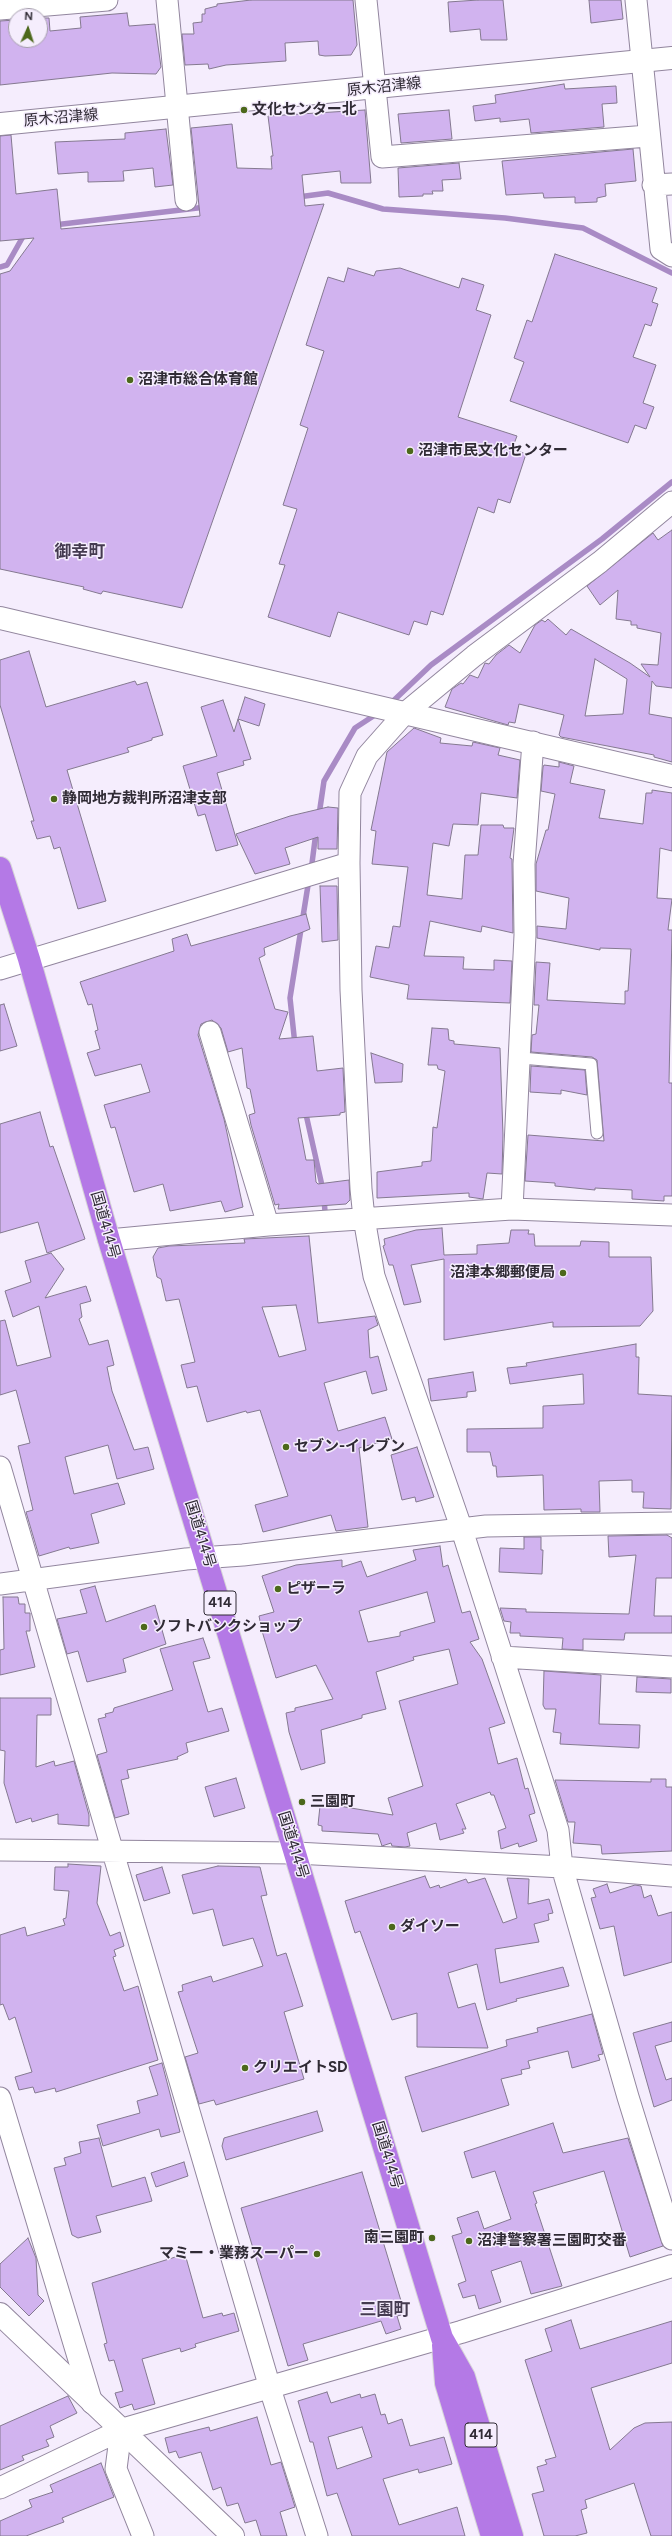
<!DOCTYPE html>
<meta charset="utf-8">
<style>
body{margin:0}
#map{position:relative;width:672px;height:2536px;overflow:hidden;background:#f5edfd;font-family:Figtree,sans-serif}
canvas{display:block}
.north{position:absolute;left:8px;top:8px;width:40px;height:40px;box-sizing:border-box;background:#f5edfd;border:1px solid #a69fad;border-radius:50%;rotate:3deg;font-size:11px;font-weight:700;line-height:16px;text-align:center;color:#302b35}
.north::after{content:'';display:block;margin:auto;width:14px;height:18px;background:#4c681b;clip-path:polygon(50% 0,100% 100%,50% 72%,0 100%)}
</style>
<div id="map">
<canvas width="672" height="2536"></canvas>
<div class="north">N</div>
</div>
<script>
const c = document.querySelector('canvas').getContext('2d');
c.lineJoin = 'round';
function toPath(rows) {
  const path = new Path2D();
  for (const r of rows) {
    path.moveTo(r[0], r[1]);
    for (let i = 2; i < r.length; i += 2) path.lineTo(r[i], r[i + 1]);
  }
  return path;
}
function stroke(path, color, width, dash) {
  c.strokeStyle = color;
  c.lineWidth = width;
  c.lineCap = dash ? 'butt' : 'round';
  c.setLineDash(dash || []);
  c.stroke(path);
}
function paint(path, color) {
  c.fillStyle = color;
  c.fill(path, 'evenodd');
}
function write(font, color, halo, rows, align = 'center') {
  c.font = font + ' Figtree,"Noto Sans JP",sans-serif';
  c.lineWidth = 3;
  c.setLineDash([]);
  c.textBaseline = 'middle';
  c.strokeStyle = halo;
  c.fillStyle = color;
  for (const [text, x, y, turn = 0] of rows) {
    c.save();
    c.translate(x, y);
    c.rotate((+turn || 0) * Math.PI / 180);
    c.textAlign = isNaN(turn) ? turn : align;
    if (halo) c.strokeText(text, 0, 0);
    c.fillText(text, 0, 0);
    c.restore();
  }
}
const stream = toPath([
 [298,197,328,193,383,209,505,218,583,228,672,273],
 [54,225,206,207],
 [0,267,7,265,25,233],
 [390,704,431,665,602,539,672,482],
 [319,815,324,781,355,728,378,713],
 [311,871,316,832],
 [295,1045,290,998,309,879],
 [305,1110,323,1190],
 [324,1198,325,1212]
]);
const building = toPath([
 [251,0,353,0,357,45,351,55,325,56,319,55,318,41,285,43,286,61,226,65,209,69,208,64,185,65,182,34,194,34,193,23,202,22,202,14,205,14,205,9,217,6,217,4,251,0],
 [478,0,503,0,507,40,481,40,480,29,450,32,448,2,478,0],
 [589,0,621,0,623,19,591,23,589,0],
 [127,13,129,26,155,24,161,67,156,74,112,73,0,85,0,21,16,20,16,40,40,40,40,18,49,18,50,31,81,28,80,17,127,13],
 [564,84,565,89,616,86,617,103,602,104,604,127,531,133,529,119,500,122,500,118,475,121,473,106,496,103,495,95,564,84],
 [365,110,371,183,341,183,340,171,302,175,305,206,324,204,182,608,103,591,101,594,83,589,84,587,0,569,0,274,10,271,34,238,0,241,0,136,11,135,16,194,57,189,61,229,200,216,191,128,232,124,237,168,272,169,271,156,273,156,268,116,365,110],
 [449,110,452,139,401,143,398,114,449,110],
 [166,129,173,185,155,187,153,168,123,171,124,181,88,182,88,172,58,174,55,142,125,139,125,133,166,129],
 [633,149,636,181,605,184,606,196,597,198,597,202,575,203,575,197,544,198,543,193,506,195,502,161,633,149],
 [459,163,461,179,442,180,443,191,432,191,433,194,423,194,423,196,399,197,398,168,459,163],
 [555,254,657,288,652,302,658,304,651,326,645,324,633,357,656,365,643,403,654,407,646,429,635,425,628,443,510,401,524,362,514,358,527,320,532,322,555,254],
 [348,268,374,276,376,271,400,268,459,288,462,278,484,285,476,310,491,315,458,417,517,436,512,449,526,454,510,503,498,499,494,513,478,507,443,615,431,611,427,625,414,621,409,635,338,612,330,637,268,617,285,565,279,564,297,509,283,505,308,428,300,425,324,351,306,345,328,277,344,282,348,268],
 [672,530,672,688,656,686,652,681,649,714,672,718,672,762,654,757,654,755,561,737,559,735,564,715,519,704,515,723,509,722,508,725,445,707,452,689,461,683,463,684,470,675,478,678,485,663,489,664,496,655,509,645,520,653,535,625,542,620,545,622,548,619,566,635,571,629,630,663,650,677,641,664,658,665,661,633,637,628,637,625,631,625,631,621,616,619,618,590,600,605,587,586,653,533,658,540,672,530],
 [595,659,627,679,623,714,585,716,595,659],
 [29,651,46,707,135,681,137,685,147,682,163,735,152,738,152,740,127,748,129,752,67,770,106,901,78,909,60,847,54,849,50,836,37,839,31,821,34,821,0,705,0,660,29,651],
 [245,697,265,704,259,726,238,719,245,697],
 [223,700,234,732,238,719,251,759,243,761,244,765,217,773,238,845,216,851,205,814,198,816,183,766,217,756,201,707,223,700],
 [414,728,441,738,440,743,472,746,473,742,500,748,498,755,520,760,517,798,481,793,478,825,453,824,449,846,433,843,427,895,462,899,465,855,478,855,481,825,503,825,504,828,514,828,510,858,512,859,513,933,482,926,481,932,430,921,424,956,464,957,463,969,494,970,494,960,512,961,510,1003,407,999,409,985,370,977,376,946,389,948,393,926,400,927,408,867,372,864,376,831,371,830,387,752,414,728],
 [559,762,574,766,570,783,605,790,599,818,643,824,646,793,652,793,652,790,672,793,672,851,660,848,657,898,672,899,668,930,672,930,669,1083,672,1083,672,1196,664,1196,664,1201,632,1199,632,1190,595,1188,595,1190,555,1186,555,1183,525,1181,528,1135,604,1141,597,1060,592,1057,531,1052,532,1035,536,1034,539,1005,534,1005,536,962,550,963,547,1000,625,1004,625,991,628,991,631,949,600,948,600,950,537,938,537,926,566,929,569,898,536,891,536,864,546,830,548,830,555,794,541,791,543,767,544,765,559,767,559,762],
 [328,807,338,808,337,849,318,849,318,837,285,848,290,864,255,874,236,834,290,816,328,807],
 [320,886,337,886,338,940,322,942,320,886],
 [306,914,310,929,264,948,265,955,259,958,275,1009,288,1012,279,1039,313,1036,317,1071,343,1068,345,1112,340,1113,340,1115,298,1118,306,1160,314,1160,316,1182,318,1184,349,1180,350,1200,346,1204,278,1209,279,1204,275,1205,251,1125,249,1115,255,1113,250,1089,247,1088,242,1048,228,1052,221,1028,212,1020,201,1024,198,1035,224,1119,243,1207,225,1212,221,1201,170,1211,163,1184,134,1192,115,1127,111,1128,104,1105,150,1092,141,1064,95,1076,87,1053,100,1049,95,1031,98,1030,92,1004,88,1005,80,982,174,951,172,939,187,934,191,946,306,914],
 [4,1004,17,1046,0,1051,0,1005,4,1004],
 [432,1028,448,1029,449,1040,454,1041,454,1044,500,1048,503,1135,502,1174,487,1173,483,1199,469,1197,469,1193,377,1198,377,1172,422,1166,422,1162,431,1161,433,1127,437,1128,445,1071,438,1069,437,1065,428,1065,432,1028],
 [371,1053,403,1064,402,1082,375,1083,371,1053],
 [531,1066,585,1070,587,1095,561,1090,561,1094,530,1092,531,1066],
 [40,1112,50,1147,53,1146,85,1239,47,1253,38,1222,0,1233,0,1124,40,1112],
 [442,1228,444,1255,477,1254,477,1245,509,1243,511,1230,529,1230,528,1234,534,1234,535,1246,580,1246,581,1241,609,1242,609,1257,651,1257,653,1311,640,1326,553,1327,553,1322,444,1340,444,1259,411,1265,421,1302,404,1305,393,1265,389,1265,383,1246,385,1245,384,1239,416,1230,442,1228],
 [309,1236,318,1323,375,1316,378,1325,368,1330,370,1358,378,1356,387,1390,372,1394,366,1371,324,1383,338,1431,385,1417,392,1439,359,1448,368,1527,336,1531,331,1515,263,1532,255,1505,288,1496,260,1410,247,1413,246,1411,207,1422,197,1386,187,1388,181,1365,195,1362,179,1299,166,1301,161,1279,157,1277,153,1257,158,1248,169,1246,245,1243,244,1239,309,1236],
 [296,1305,306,1350,279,1357,262,1307,296,1305],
 [51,1253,64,1269,45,1298,86,1286,91,1301,80,1304,82,1317,79,1319,89,1345,108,1340,114,1365,107,1367,112,1391,134,1450,148,1447,154,1469,117,1479,108,1445,65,1457,74,1494,118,1483,125,1504,91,1514,99,1543,70,1549,69,1547,39,1556,26,1512,33,1510,18,1446,30,1443,16,1390,0,1395,0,1321,5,1320,17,1366,51,1357,39,1306,13,1317,5,1291,31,1282,25,1261,51,1253],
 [636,1344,636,1357,639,1357,638,1394,672,1396,671,1509,643,1508,644,1492,632,1492,632,1480,599,1481,600,1512,581,1512,581,1509,544,1510,543,1475,497,1477,496,1466,493,1466,490,1452,467,1452,467,1429,543,1428,543,1406,584,1404,583,1374,510,1384,507,1368,527,1366,526,1363,636,1344],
 [473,1372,476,1391,467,1392,467,1397,431,1401,428,1379,473,1372],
 [417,1447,434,1497,416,1502,415,1497,402,1500,391,1455,417,1447],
 [667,1535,672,1538,672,1578,656,1578,654,1616,672,1616,672,1633,625,1633,624,1640,583,1639,583,1650,562,1649,563,1638,520,1636,520,1633,510,1633,511,1622,504,1621,500,1608,526,1609,526,1612,629,1614,636,1555,609,1557,608,1536,667,1535],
 [524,1537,541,1537,541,1550,543,1550,542,1574,499,1572,500,1548,524,1549,524,1537],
 [440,1546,443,1567,448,1565,462,1613,470,1611,479,1639,470,1642,482,1659,505,1723,489,1728,498,1764,517,1758,525,1789,528,1788,535,1813,529,1815,537,1841,519,1847,518,1843,501,1849,498,1831,506,1828,494,1795,491,1795,490,1792,456,1804,466,1829,462,1829,464,1833,440,1840,436,1823,407,1833,410,1846,405,1847,392,1846,391,1843,382,1846,378,1834,322,1831,322,1826,318,1825,320,1806,332,1808,333,1805,393,1815,388,1798,423,1786,399,1701,458,1684,449,1649,413,1657,414,1660,376,1672,386,1709,362,1715,362,1718,321,1730,325,1763,301,1770,289,1732,286,1713,295,1711,295,1708,333,1699,316,1665,276,1678,262,1631,259,1616,274,1612,262,1576,296,1565,342,1560,342,1567,361,1561,367,1577,416,1560,413,1550,440,1546],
 [427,1592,435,1622,400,1632,400,1636,368,1642,359,1611,427,1592],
 [95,1586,106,1622,155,1605,166,1644,123,1659,126,1672,87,1682,78,1651,67,1654,57,1619,87,1613,80,1590,95,1586],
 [3,1597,18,1597,19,1604,25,1604,25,1613,30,1613,30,1631,26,1631,35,1667,0,1675,0,1650,4,1649,3,1597],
 [203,1638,210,1658,193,1662,208,1712,222,1708,229,1731,186,1743,188,1752,177,1757,178,1759,127,1770,129,1778,121,1780,129,1814,115,1818,97,1755,107,1752,98,1719,106,1717,105,1714,113,1712,114,1708,173,1690,160,1649,203,1638],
 [544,1671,601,1675,599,1724,640,1725,639,1748,560,1744,561,1733,553,1732,556,1709,545,1709,543,1705,544,1671],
 [637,1677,671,1679,671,1693,636,1692,637,1677],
 [0,1698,51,1698,51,1715,37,1715,36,1767,54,1761,55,1766,74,1761,89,1815,89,1826,58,1824,58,1814,32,1822,31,1818,16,1823,4,1783,5,1751,0,1750,0,1698],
 [236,1778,245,1808,214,1817,205,1787,236,1778],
 [651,1779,666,1779,666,1787,672,1787,672,1851,602,1854,601,1845,573,1843,575,1822,568,1822,555,1780,651,1782,651,1779],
 [68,1864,101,1866,97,1903,110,1936,120,1932,124,1946,114,1950,116,1956,113,1957,124,1991,138,1986,158,2060,56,2092,55,2088,35,2093,33,2087,19,2090,15,2077,32,2072,15,2017,9,2020,3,2004,0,2005,0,1935,25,1927,27,1936,65,1925,63,1919,66,1918,69,1891,54,1890,55,1867,68,1867,68,1864],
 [218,1866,260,1867,267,1895,261,1896,277,1956,286,1953,303,2006,284,2012,304,2079,216,2105,214,2100,199,2104,185,2057,198,2053,178,1992,183,1991,182,1985,211,1976,213,1982,263,1966,253,1938,223,1946,213,1909,193,1914,182,1875,218,1866],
 [162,1867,170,1893,144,1901,136,1875,162,1867],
 [425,1876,430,1888,439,1885,440,1888,466,1879,468,1883,485,1878,503,1923,517,1918,507,1878,529,1879,528,1904,549,1899,553,1913,548,1914,549,1920,534,1924,539,1942,495,1949,500,1983,563,1967,569,1986,516,1999,517,2001,487,2010,477,1964,448,1973,458,2008,475,2003,488,2048,417,2047,417,2013,392,2020,360,1931,355,1933,345,1901,425,1876],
 [607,1884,610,1893,635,1885,641,1886,644,1898,651,1895,658,1916,672,1912,672,1962,624,1976,614,1926,600,1929,591,1898,596,1897,593,1889,607,1884],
 [592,2014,603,2054,598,2055,600,2060,572,2068,568,2051,528,2061,530,2068,521,2070,522,2074,501,2079,509,2105,422,2132,405,2077,507,2046,506,2040,538,2032,537,2028,592,2014],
 [672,2022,672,2041,655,2046,666,2080,672,2078,672,2100,654,2107,633,2033,672,2022],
 [162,2063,180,2132,161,2137,159,2129,103,2146,97,2125,140,2113,137,2101,158,2095,149,2067,162,2063],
 [317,2111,323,2131,226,2160,222,2146,224,2138,317,2111],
 [553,2123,563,2153,628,2138,663,2246,630,2257,604,2171,533,2192,537,2203,535,2204,562,2286,531,2294,521,2261,491,2271,501,2302,479,2309,475,2295,463,2298,458,2284,466,2281,452,2236,462,2233,457,2218,478,2211,484,2229,511,2219,495,2171,472,2178,464,2152,553,2123],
 [99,2138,112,2187,145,2177,152,2201,96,2216,101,2232,78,2238,72,2235,54,2168,66,2165,64,2158,81,2153,79,2142,99,2138],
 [184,2162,188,2176,156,2187,151,2173,184,2162],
 [362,2172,405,2314,397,2316,401,2329,386,2334,381,2321,303,2344,308,2360,288,2366,241,2208,362,2172],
 [28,2238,36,2258,38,2295,44,2301,29,2316,0,2287,0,2264,28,2238],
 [185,2254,203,2318,222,2313,223,2316,234,2313,239,2331,195,2344,196,2347,181,2352,180,2348,142,2359,155,2404,134,2410,132,2404,120,2408,115,2393,123,2391,114,2360,109,2361,104,2344,107,2343,92,2283,185,2254],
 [571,2320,580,2349,672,2321,672,2363,591,2388,610,2450,634,2428,645,2423,672,2422,672,2536,651,2536,634,2483,585,2500,587,2508,581,2510,587,2533,575,2536,544,2536,532,2494,544,2491,537,2467,547,2464,545,2460,556,2457,525,2360,552,2351,545,2329,571,2320],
 [327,2392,331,2403,360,2394,361,2398,375,2394,381,2415,385,2414,388,2424,402,2419,410,2446,444,2437,452,2464,419,2473,418,2469,383,2479,399,2525,457,2507,465,2536,352,2536,337,2493,327,2496,313,2442,310,2442,298,2401,327,2392],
 [362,2427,372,2457,337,2469,328,2437,362,2427],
 [68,2396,77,2413,50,2426,54,2437,46,2440,49,2446,22,2456,24,2460,0,2470,0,2426,68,2396],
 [257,2417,271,2465,281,2462,295,2507,280,2512,287,2536,261,2536,256,2520,245,2523,238,2503,227,2506,221,2487,213,2490,201,2452,179,2458,176,2451,169,2453,165,2438,209,2427,210,2431,257,2417],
 [101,2463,114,2497,62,2518,64,2522,26,2536,0,2536,0,2521,32,2507,29,2500,53,2492,50,2485,101,2463]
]);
const lane = toPath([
 [521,1058,591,1064,597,1133]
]);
const street = toPath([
 [167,0,186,200],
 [366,0,382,157,648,136],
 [636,0,661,249,672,256],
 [0,9,107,0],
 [653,185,672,184],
 [672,502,600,562,474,656,405,713,367,756,350,793,349,863,351,990,361,1189,364,1218,374,1276,462,1530,558,1830,562,1867,628,2097,672,2239],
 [0,969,349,863],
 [210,1032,268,1225],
 [512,1209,525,935,524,864,533,742],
 [109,1240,268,1225,512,1209,672,1215],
 [0,1467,273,2398,317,2536],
 [0,1584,186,1559,243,1555,486,1526,672,1523],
 [502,1657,672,1667],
 [0,1850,296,1853,562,1867,672,1876],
 [0,2098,92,2403],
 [121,2430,116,2469,143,2536],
 [0,2488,121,2430]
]);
const secondary = toPath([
 [0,124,672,58],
 [0,618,672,776],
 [0,2314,233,2536],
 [121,2430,461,2332,672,2266]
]);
const highway = toPath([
 [0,868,29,959,109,1240,442,2338,464,2377,512,2536],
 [443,2345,446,2383,492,2536]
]);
const markers = [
 [244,110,4,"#4c681b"],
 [130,380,4,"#4c681b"],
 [410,451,4,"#4c681b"],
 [54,799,4,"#4c681b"],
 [563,1273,4,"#4c681b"],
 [286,1447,4,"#4c681b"],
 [278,1589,4,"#4c681b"],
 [144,1627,4,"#4c681b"],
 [302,1802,4,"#4c681b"],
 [392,1927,4,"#4c681b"],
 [245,2068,4,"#4c681b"],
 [432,2238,4,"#4c681b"],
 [469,2241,4,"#4c681b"],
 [317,2254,4,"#4c681b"]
];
const shields = [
 [220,1603,32],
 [481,2435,32]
];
const shieldNames = [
 ["414",220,1603],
 ["414",481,2435]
];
const streetNames = [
 ["原木沼津線",384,87,-6],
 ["原木沼津線",61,118,-5],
 ["国道414号",105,1225,74],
 ["国道414号",200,1534,73],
 ["国道414号",293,1845,73],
 ["国道414号",387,2155,73]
];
const poiNames = [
 ["文化センター北",252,110],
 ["沼津市総合体育館",138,380],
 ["沼津市民文化センター",418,451],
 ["静岡地方裁判所沼津支部",62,799],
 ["沼津本郷郵便局",555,1273,"right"],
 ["セブン-イレブン",294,1447],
 ["ピザーラ",286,1589],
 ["ソフトバンクショップ",152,1627],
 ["三園町",310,1802],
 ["ダイソー",400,1927],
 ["クリエイトSD",253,2068],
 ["南三園町",424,2238,"right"],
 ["沼津警察署三園町交番",477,2241],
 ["マミー・業務スーパー",309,2254,"right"]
];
const quarterNames = [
 ["御幸町",80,552],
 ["三園町",385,2310]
];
stroke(stream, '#a98bc5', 5.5);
paint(building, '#d1b3ef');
stroke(building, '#847990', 1);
stroke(lane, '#92869e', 13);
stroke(street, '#92869e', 23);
stroke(secondary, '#92869e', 24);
stroke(highway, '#d6d5d7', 24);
stroke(lane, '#fff', 11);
stroke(street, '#fff', 21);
stroke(secondary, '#fff', 22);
stroke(highway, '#b479e6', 22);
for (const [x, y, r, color] of markers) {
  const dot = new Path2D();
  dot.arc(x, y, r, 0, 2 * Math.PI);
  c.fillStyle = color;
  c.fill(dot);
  stroke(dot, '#f5edfd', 1.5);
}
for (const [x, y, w] of shields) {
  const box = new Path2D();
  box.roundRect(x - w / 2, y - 12, w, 24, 3);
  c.fillStyle = '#f5edfd';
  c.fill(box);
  stroke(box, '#302b35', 1);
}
write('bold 14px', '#302b35', null, shieldNames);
write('15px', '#302b35', '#f5edfd', streetNames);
write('bold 15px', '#302b35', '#f5edfd', poiNames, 'left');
write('bold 17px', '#453b50', '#f5edfd', quarterNames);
</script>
